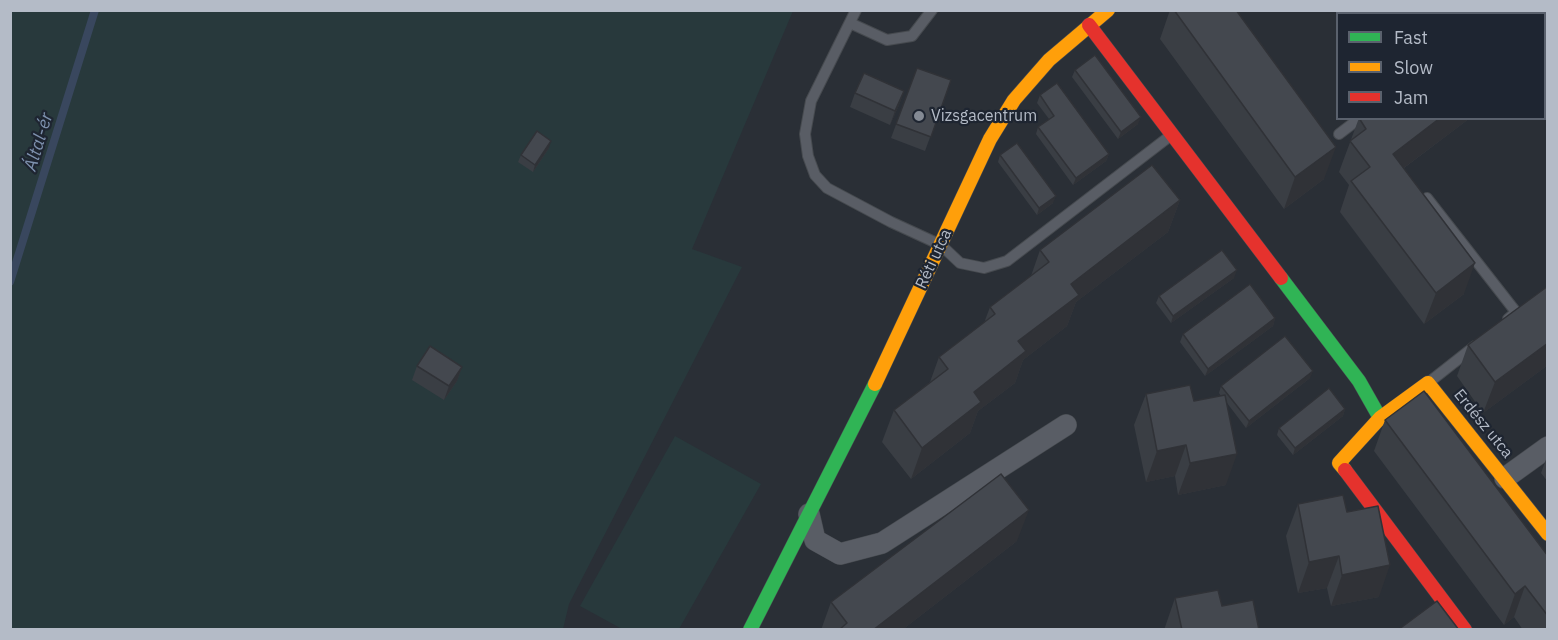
<!DOCTYPE html>
<meta charset="utf-8">
<style>
body{margin:0}
#map{position:relative;width:1558px;height:640px;overflow:hidden;background:#2a2f36;font-family:"IBM Plex Sans",sans-serif}
canvas{display:block}
.frame{position:absolute;inset:0;border:12px solid #b4bbc7;pointer-events:none}
.legend{position:absolute;left:1336px;top:12px;width:210px;height:108px;box-sizing:border-box;background:#1e2531;border:2px solid #5a616d;margin:0;padding:8px 10px;list-style:none;font-size:18px;color:#b4bbc7}
.legend li{display:flex;align-items:center;gap:12px;height:30px}
.legend b{width:30px;border:2px solid #5a616d}
</style>
<div id="map">
<canvas width="1558" height="640"></canvas>
<div class="frame"></div>
<ul class="legend">
<li><b style="height:8px;background:#30b455"></b>Fast</li>
<li><b style="height:8px;background:#ff9f0a"></b>Slow</li>
<li><b style="height:8px;background:#e5322d"></b>Jam</li>
</ul>
</div>
<script>
const c = document.querySelector('canvas').getContext('2d');
c.lineJoin = 'round';
function paint(path, color) {
  c.fillStyle = color;
  c.fill(path, 'evenodd');
}
function toPath(rows) {
  const path = new Path2D();
  for (const r of rows) {
    path.moveTo(r[0], r[1]);
    for (let i = 2; i < r.length; i += 2) path.lineTo(r[i], r[i + 1]);
  }
  return path;
}
function stroke(path, color, width, dash) {
  c.strokeStyle = color;
  c.lineWidth = width;
  c.lineCap = dash ? 'butt' : 'round';
  c.setLineDash(dash || []);
  c.stroke(path);
}
function write(font, color, halo, rows, align = 'center') {
  c.font = font + ' "IBM Plex Sans",sans-serif';
  c.lineWidth = 4.5;
  c.setLineDash([]);
  c.textBaseline = 'middle';
  c.strokeStyle = halo;
  c.fillStyle = color;
  for (const [text, x, y, turn = 0] of rows) {
    c.save();
    c.translate(x, y);
    c.rotate((+turn || 0) * Math.PI / 180);
    c.textAlign = isNaN(turn) ? turn : align;
    if (halo) c.strokeText(text, 0, 0);
    c.fillText(text, 0, 0);
    c.restore();
  }
}
const green = toPath([
 [10,11,793,11,692,249,742,267,569,604,563,629,11,629],
 [675,436,761,484,679,629,622,629,580,606]
]);
const stream = toPath([
 [10,282,95,10]
]);
const lane = toPath([
 [856,10,811,101,805,134,808,156,815,175,827,188,891,222,941,245,960,263,984,268,1007,261,1170,136],
 [1446,10,1448,14],
 [850,23,887,40,912,36,932,10],
 [1339,134,1360,118],
 [1427,198,1516,312,1508,319],
 [1428,383,1475,346]
]);
const street = toPath([
 [1505,478,1548,447],
 [809,514,815,540,840,554,882,543,1066,425]
]);
const fast = toPath([
 [1281,278,1359,381,1380,418],
 [750,630,875,384]
]);
const slow = toPath([
 [875,384,990,139,1014,100,1049,60,1108,10],
 [1345,470,1339,463,1380,418,1428,383,1548,534]
]);
const jam = toPath([
 [1089,25,1281,278],
 [1345,470,1465,630]
]);
const wall = toPath([
 [1170,10,1236,10,1324,179,1284,209,1160,39],
 [1535,10,1548,10,1548,27,1545,23,1545,14,1537,14],
 [917,68,951,80,925,151,891,138],
 [1075,70,1138,124,1118,139,1072,77],
 [904,91,899,105,890,125,850,107,855,93],
 [1040,95,1109,154,1106,161,1073,185,1036,134,1038,127,1049,119,1037,103],
 [1359,118,1470,118,1404,168,1464,294,1424,324,1340,212,1349,185,1339,172],
 [549,148,533,172,518,162,521,155],
 [1000,155,1053,203,1037,215,998,162],
 [1180,200,1168,232,1076,302,1067,326,1023,360,1015,383,978,411,970,433,911,479,882,442,894,410,930,382,939,357,984,323,990,307,1031,276,1040,250],
 [1234,278,1171,323,1156,303,1159,296],
 [1548,286,1548,365,1483,413,1457,376,1468,345],
 [1275,318,1273,326,1205,376,1180,342,1183,334],
 [417,366,462,367,457,381,444,400,412,380],
 [1310,378,1246,428,1227,403,1226,485,1178,495,1175,476,1146,482,1134,425,1146,394,1194,401,1221,396,1219,393,1221,386],
 [1345,409,1343,416,1293,455,1277,435,1279,428],
 [1385,420,1548,556,1548,630,1523,630,1514,617,1504,625,1374,451],
 [1548,454,1548,482,1541,473],
 [1298,504,1347,512,1379,597,1331,606,1327,588,1298,593,1286,536],
 [1017,541,902,630,821,630,831,602],
 [1175,598,1222,606,1259,630,1164,630]
]);
const shadedWall = toPath([
 [904,91,899,105,890,125,895,111],
 [1141,117,1138,124,1118,139,1121,132],
 [1440,118,1470,118,1381,185,1393,154],
 [551,141,549,148,533,172,535,165],
 [1336,147,1324,179,1284,209,1295,177],
 [1109,154,1106,161,1073,185,1076,178],
 [1056,196,1053,203,1037,215,1039,208],
 [1180,200,1168,232,1076,302,1067,326,1023,360,1015,383,978,411,970,433,911,479,922,448,1071,284],
 [1475,263,1464,294,1424,324,1436,293],
 [1237,270,1234,278,1171,323,1173,316],
 [1275,318,1273,326,1205,376,1208,369],
 [1548,343,1548,365,1483,413,1495,382],
 [462,367,457,381,444,400,449,386],
 [1313,371,1310,378,1246,428,1249,421],
 [1345,409,1343,416,1293,455,1295,448],
 [1186,445,1175,476,1146,482,1157,451],
 [1237,454,1226,485,1178,495,1190,463],
 [1029,510,1017,541,902,630,873,630],
 [1339,556,1327,588,1298,593,1309,562],
 [1390,565,1379,597,1331,606,1342,575],
 [1525,586,1514,617,1504,625,1515,594]
]);
const building = toPath([
 [1174,10,1236,10,1336,147,1295,177,1174,10],
 [1095,55,1141,117,1121,132,1075,70,1095,55],
 [917,68,951,80,931,137,896,124,917,68],
 [864,73,904,91,895,111,855,93,864,73],
 [1057,83,1109,154,1076,178,1038,127,1054,116,1040,95,1057,83],
 [1359,118,1440,118,1393,154,1475,263,1436,293,1351,181,1370,167,1350,141,1366,129,1359,118],
 [537,131,551,141,535,165,521,155,537,131],
 [1017,143,1056,196,1039,208,1000,155,1017,143],
 [1152,165,1180,200,1071,284,1079,295,1018,341,1026,351,974,392,981,402,922,448,894,410,948,369,939,357,995,314,990,307,1049,262,1040,250,1152,165],
 [1222,250,1237,270,1173,316,1159,296,1222,250],
 [1250,284,1275,318,1208,369,1183,334,1250,284],
 [1548,286,1548,343,1495,382,1468,345,1548,286],
 [1285,336,1313,371,1249,421,1221,386,1285,336],
 [430,346,462,367,449,386,417,366,430,346],
 [1190,385,1194,401,1225,395,1237,454,1190,463,1186,445,1157,451,1146,394,1190,385],
 [1329,388,1345,409,1295,448,1279,428,1329,388],
 [1424,391,1548,556,1548,616,1525,586,1515,594,1385,420,1424,391],
 [1001,474,1029,510,873,630,839,630,847,623,831,602,1001,474],
 [1343,495,1347,512,1378,506,1390,565,1342,575,1339,556,1309,562,1298,504,1343,495],
 [1218,590,1222,606,1253,600,1259,630,1182,630,1175,598,1218,590],
 [1437,601,1459,630,1398,630,1437,601]
]);
const markers = [
 [919,116,6,"#848a94"]
];
const poiNames = [
 ["Vizsgacentrum",931,116]
];
const streetNames = [
 ["Réti utca",934,259,-65],
 ["Erdész utca",1483,424,51]
];
const waterNames = [
 ["Által-ér",39,142,-73]
];
paint(green, '#28393c');
stroke(stream, '#39475e', 8);
stroke(lane, '#464a4f', 12);
stroke(street, '#464a4f', 22);
stroke(fast, '#464a4f', 15);
stroke(slow, '#464a4f', 15);
stroke(jam, '#464a4f', 15);
stroke(lane, '#595d65', 10);
stroke(street, '#595d65', 21);
stroke(fast, '#30b455', 14);
stroke(slow, '#ff9f0a', 14);
stroke(jam, '#e5322d', 14);
paint(wall, '#3a3e44');
paint(shadedWall, '#303237');
paint(building, '#44484f');
stroke(building, '#303237', 1.5);
for (const [x, y, r, color] of markers) {
  const dot = new Path2D();
  dot.arc(x, y, r, 0, 2 * Math.PI);
  c.fillStyle = color;
  c.fill(dot);
  stroke(dot, '#1e2531', 2);
}
write('16px', '#b4bbc7', '#1e2531', poiNames, 'left');
write('16px', '#b4bbc7', '#1e2531', streetNames);
write('italic 18px', '#7d90ad', '#1e2531', waterNames);
</script>
